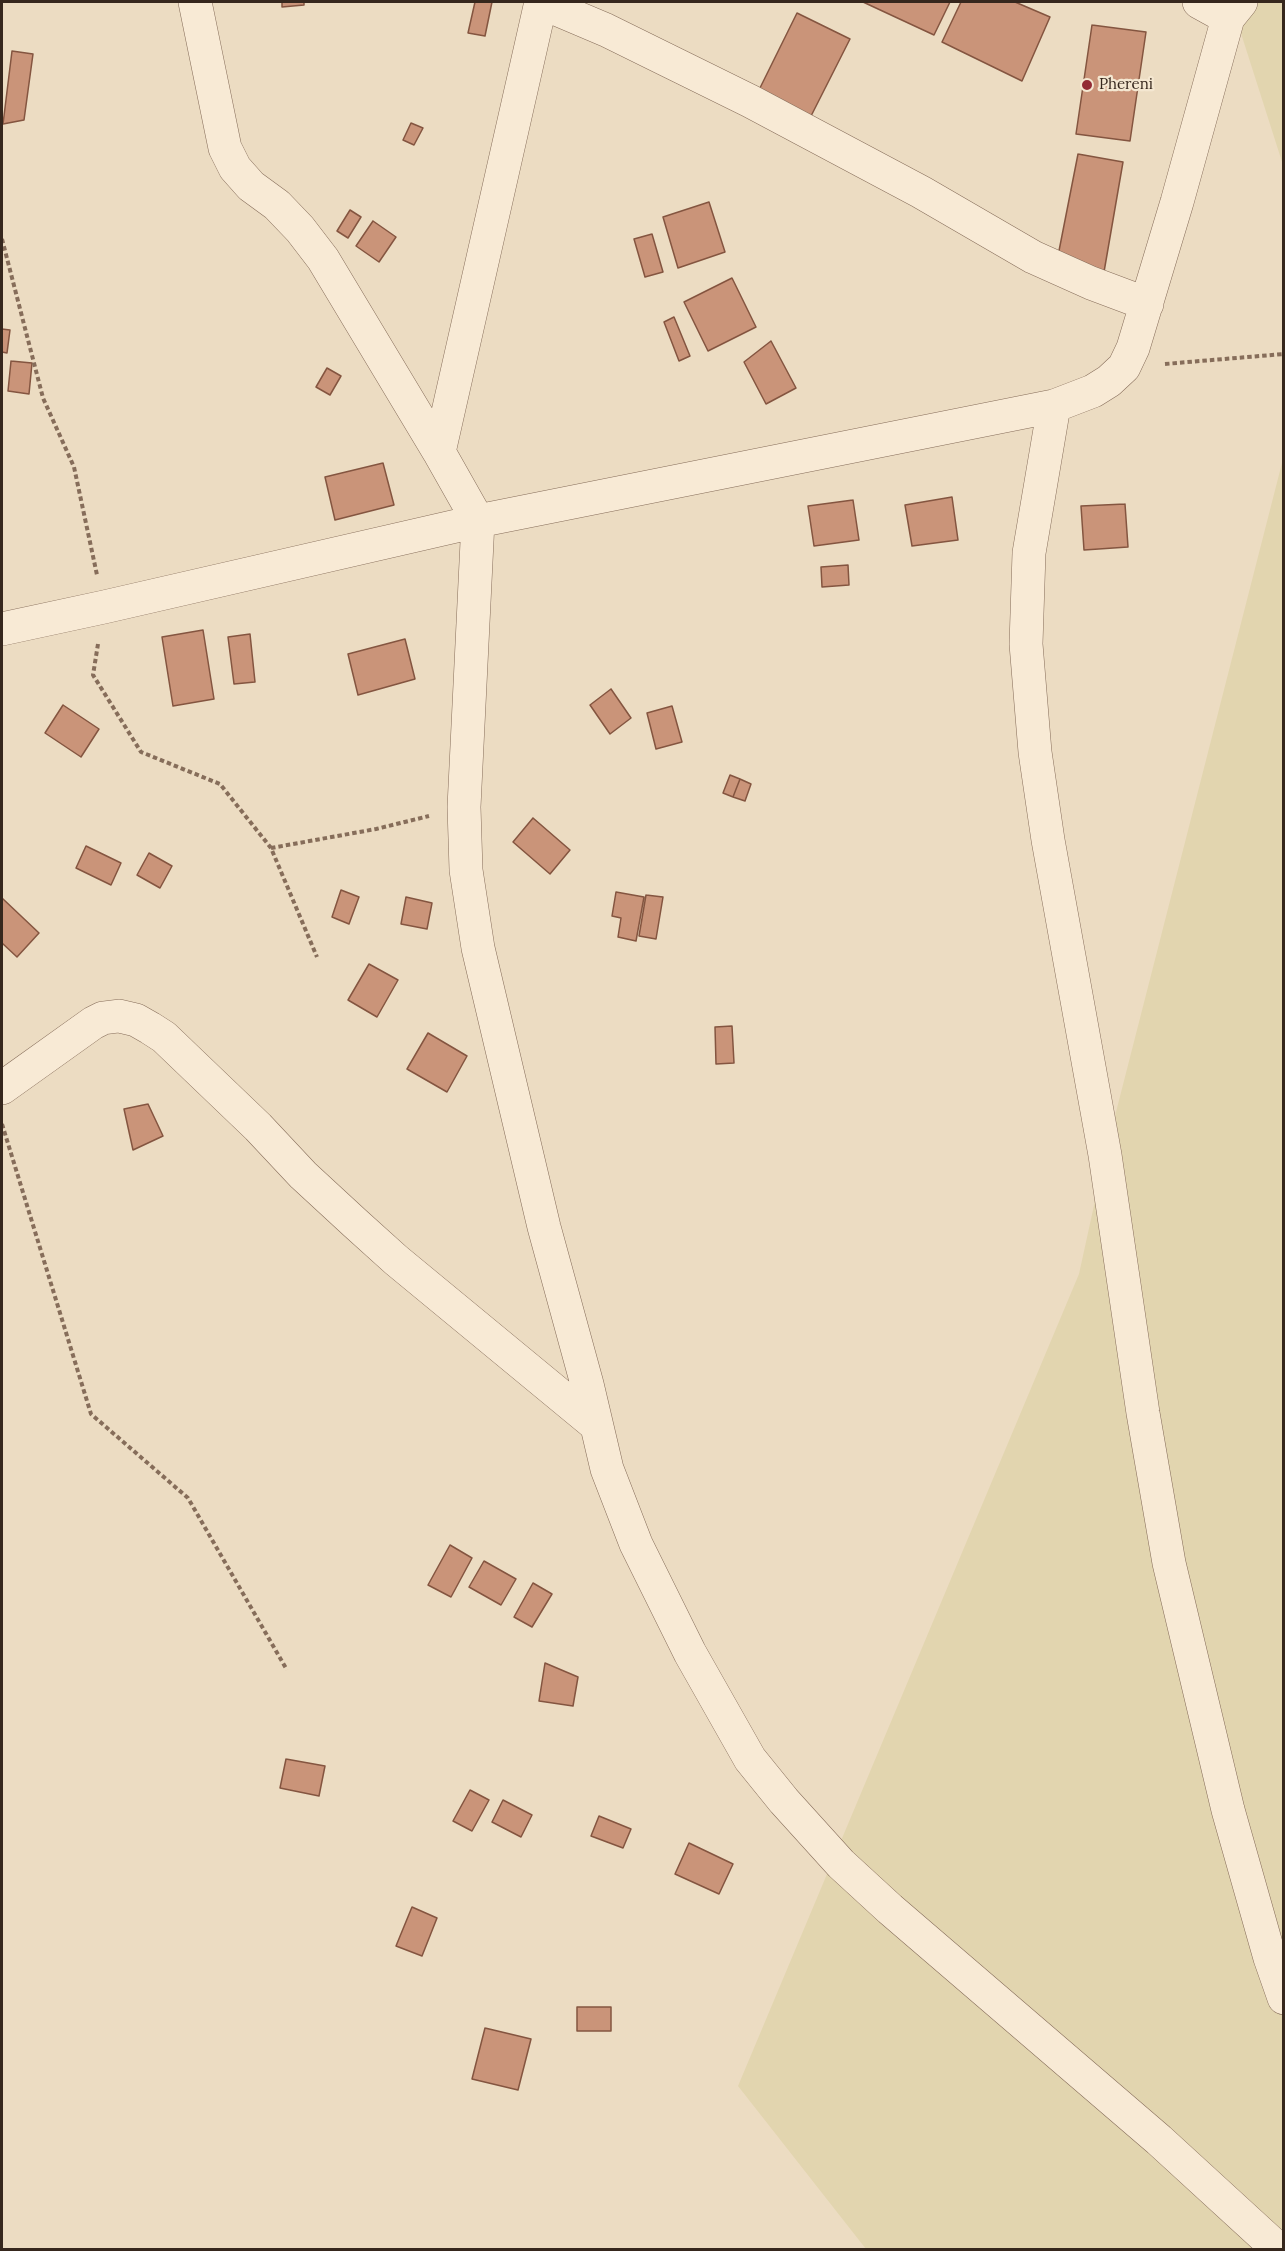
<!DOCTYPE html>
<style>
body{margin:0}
#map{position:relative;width:1285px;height:2251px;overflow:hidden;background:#ecdcc2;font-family:Lora,serif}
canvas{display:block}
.frame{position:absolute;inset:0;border:3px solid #36271d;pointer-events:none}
</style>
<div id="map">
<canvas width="1285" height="2251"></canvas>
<div class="frame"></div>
</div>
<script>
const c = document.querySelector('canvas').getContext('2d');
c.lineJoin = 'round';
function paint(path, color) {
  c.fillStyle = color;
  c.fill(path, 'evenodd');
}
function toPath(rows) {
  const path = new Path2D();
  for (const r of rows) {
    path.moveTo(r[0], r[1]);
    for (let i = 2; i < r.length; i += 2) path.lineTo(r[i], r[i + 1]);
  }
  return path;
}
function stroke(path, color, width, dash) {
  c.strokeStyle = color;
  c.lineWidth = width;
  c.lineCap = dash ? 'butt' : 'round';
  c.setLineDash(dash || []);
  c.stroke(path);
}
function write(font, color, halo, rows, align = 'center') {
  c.font = font + ' Lora,serif';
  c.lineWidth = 4.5;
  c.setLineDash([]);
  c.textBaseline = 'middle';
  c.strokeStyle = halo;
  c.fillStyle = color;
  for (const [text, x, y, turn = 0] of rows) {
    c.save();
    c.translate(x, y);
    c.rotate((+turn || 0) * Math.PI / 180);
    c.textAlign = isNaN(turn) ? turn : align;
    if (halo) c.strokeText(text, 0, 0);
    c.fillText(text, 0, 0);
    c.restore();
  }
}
const farmland = toPath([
 [1231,2,1283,2,1283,165],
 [1283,459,1283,2249,866,2249,738,2086,1079,1274,1105,1155]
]);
const building = toPath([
 [282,2,304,2,304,5,282,7,282,2],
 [475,2,492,2,485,36,468,33,475,2],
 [863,2,950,2,934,35,863,2],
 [961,2,1015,2,1050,17,1022,81,942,42,961,2],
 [797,13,850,39,808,122,756,96,797,13],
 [1092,25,1146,32,1130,141,1076,134,1092,25],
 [12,51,33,54,24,120,3,124,12,51],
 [411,123,423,128,414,145,403,140,411,123],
 [1078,154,1123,162,1104,272,1057,261,1078,154],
 [709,202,725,252,678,268,663,217,709,202],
 [350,210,361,217,348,238,337,231,350,210],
 [373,221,396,237,379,262,356,246,373,221],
 [652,234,663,272,645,277,634,239,652,234],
 [732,278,756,327,708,351,684,302,732,278],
 [674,317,690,356,679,361,664,322,674,317],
 [2,329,10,330,7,353,2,352,2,329],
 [771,341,796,388,766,404,744,362,771,341],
 [11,361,32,363,29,394,8,391,11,361],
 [327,368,341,376,330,395,316,387,327,368],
 [383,463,394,505,335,520,325,477,383,463],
 [952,497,958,540,912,546,905,505,952,497],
 [853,500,859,540,814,546,808,506,853,500],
 [1125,504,1128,547,1084,550,1081,506,1125,504],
 [848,565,849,585,822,587,821,567,848,565],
 [203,630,214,699,173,706,162,637,203,630],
 [250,634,255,682,234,684,228,637,250,634],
 [405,639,415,679,358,695,348,654,405,639],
 [611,689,631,718,610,734,590,705,611,689],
 [63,705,99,729,81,757,45,733,63,705],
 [672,706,682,742,656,749,647,713,672,706],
 [730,775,740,779,733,797,723,793,730,775],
 [740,779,751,784,745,801,733,797,740,779],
 [533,818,570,850,550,874,513,842,533,818],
 [86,846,121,863,111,885,76,868,86,846],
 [149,853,172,866,160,888,137,875,149,853],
 [341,890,359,897,349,924,332,917,341,890],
 [616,892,644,897,636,941,618,937,621,918,612,916,616,892],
 [646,895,663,897,656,939,639,936,646,895],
 [406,897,432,903,427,929,401,924,406,897],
 [2,898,39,933,17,957,2,943,2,898],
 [369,964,398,980,377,1017,348,1000,369,964],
 [732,1026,734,1063,716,1064,715,1027,732,1026],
 [428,1033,467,1056,447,1092,407,1069,428,1033],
 [148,1104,163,1136,133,1150,124,1109,148,1104],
 [450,1545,472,1558,451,1597,428,1585,450,1545],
 [484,1561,516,1579,501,1605,469,1587,484,1561],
 [533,1583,552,1594,532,1627,514,1617,533,1583],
 [545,1663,578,1677,573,1706,539,1701,545,1663],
 [286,1759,325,1766,319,1796,280,1788,286,1759],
 [470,1790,489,1800,472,1831,453,1821,470,1790],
 [503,1800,532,1815,521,1837,492,1822,503,1800],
 [599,1816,631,1829,623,1848,591,1836,599,1816],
 [689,1843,733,1864,719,1894,675,1874,689,1843],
 [412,1907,437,1918,422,1956,396,1946,412,1907],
 [577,2007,611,2007,611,2031,577,2031,577,2007],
 [485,2028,531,2039,518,2090,472,2079,485,2028]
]);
const path = toPath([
 [2,239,43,398,74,467,97,575],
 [1165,364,1284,354],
 [98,644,93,675,141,752,220,784,271,848,317,957],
 [271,848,376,829,429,816],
 [2,1124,91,1414,188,1498,287,1670]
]);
const minor = toPath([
 [195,2,225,148,235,168,251,186,277,205,300,229,323,259,439,452,478,521,464,807,466,870,478,948,544,1227,587,1384,607,1469,636,1544,690,1653,750,1759,784,1801,841,1864,890,1909,1159,2140,1279,2250],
 [540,2,606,30,750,101,921,192,1033,257,1091,283,1147,304],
 [1199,2,1228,18],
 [1054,406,1029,553,1026,644,1035,752,1048,840,1105,1155,1143,1413,1169,1563,1228,1810,1270,1958,1284,1998],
 [439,452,541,2],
 [2,629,104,607,478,521,1054,406,1093,391,1109,381,1124,367,1133,348,1177,202,1228,18,1241,2],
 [2,1088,93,1023,103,1018,119,1016,136,1020,150,1028,164,1037,258,1127,303,1175,355,1223,396,1260,596,1425]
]);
const markers = [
 [1087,85,6,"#932b35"]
];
const poiNames = [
 ["Phereni",1099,85]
];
paint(farmland, '#e2d5af');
paint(building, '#ca9479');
stroke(building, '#845540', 1.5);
stroke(minor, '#866d5a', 34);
stroke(path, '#866d5a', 4, [4.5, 3]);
stroke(minor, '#f8ead5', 33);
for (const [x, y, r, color] of markers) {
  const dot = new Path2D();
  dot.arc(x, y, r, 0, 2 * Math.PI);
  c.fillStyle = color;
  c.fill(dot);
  stroke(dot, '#f4e7d1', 2);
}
write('15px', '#36271d', '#f4e7d1', poiNames, 'left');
</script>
